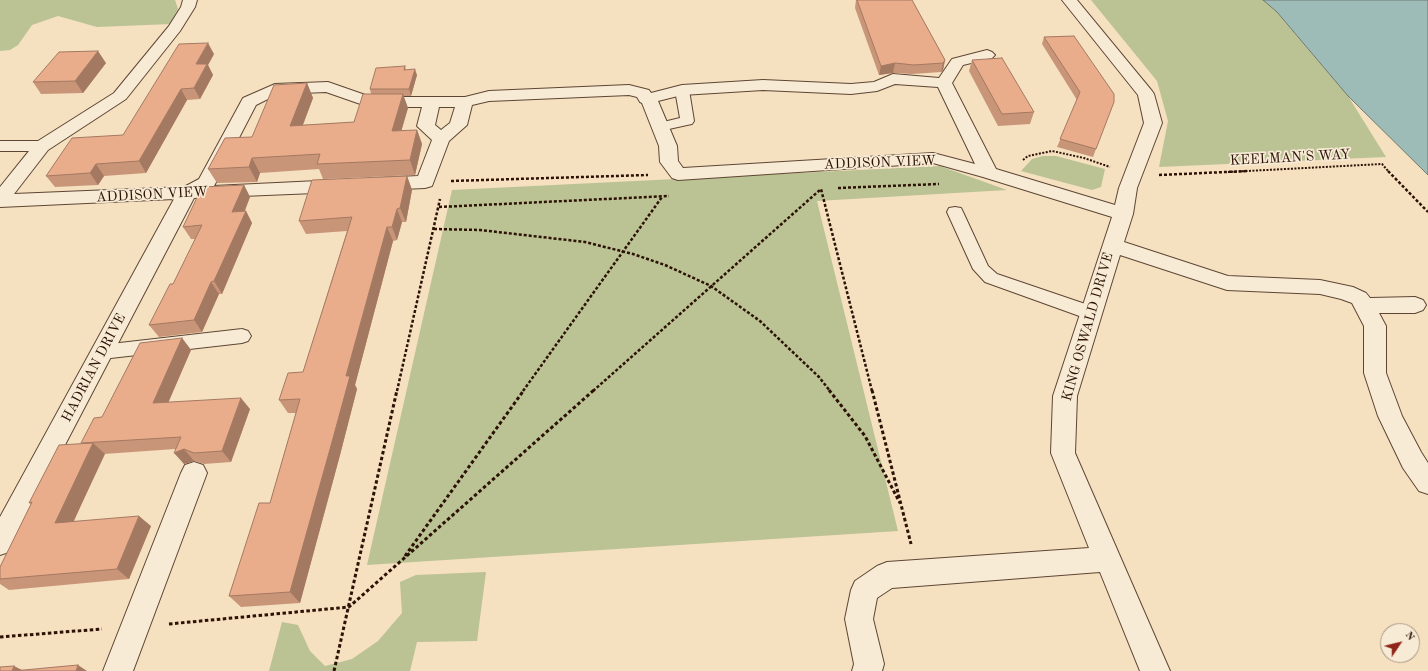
<!DOCTYPE html>
<style>
body{margin:0}
#map{position:relative;width:1428px;height:671px;overflow:hidden;background:#f5e0c0;font-family:"Old Standard TT",serif}
canvas{display:block}
.north{position:absolute;left:1380px;top:623px;width:40px;height:40px;box-sizing:border-box;background:#f8ebd6;border:1px solid #a69482;border-radius:50%;rotate:55deg;font-size:11px;font-weight:700;line-height:16px;text-align:center;color:#2c1205}
.north::after{content:'';display:block;margin:auto;width:14px;height:18px;background:#8f2418;clip-path:polygon(50% 0,100% 100%,50% 72%,0 100%)}
</style>
<div id="map">
<canvas width="1428" height="671"></canvas>
<div class="north">N</div>
</div>
<script>
const c = document.querySelector('canvas').getContext('2d');
c.lineJoin = 'round';
function paint(path, color) {
  c.fillStyle = color;
  c.fill(path, 'evenodd');
}
function toPath(rows) {
  const path = new Path2D();
  for (const r of rows) {
    path.moveTo(r[0], r[1]);
    for (let i = 2; i < r.length; i += 2) path.lineTo(r[i], r[i + 1]);
  }
  return path;
}
function stroke(path, color, width, dash) {
  c.strokeStyle = color;
  c.lineWidth = width;
  c.lineCap = dash ? 'butt' : 'round';
  c.setLineDash(dash || []);
  c.stroke(path);
}
function write(font, color, halo, rows, align = 'center') {
  c.font = font + ' "Old Standard TT",serif';
  c.lineWidth = 3.5;
  c.setLineDash([]);
  c.textBaseline = 'middle';
  c.strokeStyle = halo;
  c.fillStyle = color;
  for (const [text, x, y, turn = 0] of rows) {
    c.save();
    c.translate(x, y);
    c.rotate((+turn || 0) * Math.PI / 180);
    c.textAlign = isNaN(turn) ? turn : align;
    if (halo) c.strokeText(text, 0, 0);
    c.fillText(text, 0, 0);
    c.restore();
  }
}
const green = toPath([
 [0,0,175,0,178,9,171,24,97,27,58,16,32,25,18,45,10,50,0,51],
 [1091,0,1263,0,1277,12,1348,96,1386,157,1159,167,1168,121,1157,81],
 [1043,156,1056,156,1105,169,1101,187,1092,190,1021,171,1032,159],
 [940,166,1007,190,817,201,898,531,367,565,452,190],
 [486,572,477,641,417,642,410,671,269,671,282,622,298,625,310,651,325,666,352,659,378,641,402,613,400,582,416,575]
]);
const water = toPath([
 [1263,0,1428,0,1428,175,1348,96,1277,12,1263,0]
]);
const pathFar2 = toPath([
 [1023,160,1028,156,1052,151,1084,158,1110,167],
 [1228,172,1382,164,1389,172]
]);
const pathFar1 = toPath([
 [1388,171,1428,212],
 [1159,175,1248,171],
 [451,181,648,175],
 [838,188,939,184],
 [439,207,669,196],
 [434,229,480,230,585,242,633,254,665,265,711,286,760,321,819,377,830,391],
 [397,391,440,199],
 [523,391,662,197],
 [593,391,821,189,872,391]
]);
const path = toPath([
 [829,390,865,436,900,503],
 [872,390,911,544],
 [405,556,524,390],
 [169,624,349,607,594,390],
 [0,637,102,629],
 [334,671,397,390]
]);
const service = toPath([
 [682,86,687,87,689,90,694,121,692,124,687,125,660,131,655,130,653,127,655,124,680,118,675,90,677,87,682,86],
 [955,207,961,208,963,212,988,266,997,274,1097,308,1100,313,1097,318,1091,319,1085,318,985,282,973,269,947,212,949,208,955,207],
 [242,329,248,331,251,336,248,341,242,343,102,359,96,357,93,352,96,347,102,345,242,329]
]);
const minor = toPath([
 [183,0,197,0,195,7,180,31,126,99,48,150,14,194,184,187,199,179,243,98,275,84,328,82,371,97,465,97,489,91,629,85,649,90,651,93,682,85,763,80,851,84,874,82,893,74,939,78,952,59,987,50,992,52,995,55,992,58,963,65,952,83,996,169,1115,205,1119,188,1144,123,1138,95,1062,0,1077,0,1152,91,1154,94,1162,123,1137,188,1133,214,1124,242,1228,276,1320,280,1353,287,1366,293,1370,298,1415,297,1423,300,1426,305,1423,310,1415,313,1379,313,1386,326,1386,373,1402,416,1421,452,1428,463,1428,494,1419,491,1403,468,1378,416,1364,373,1364,326,1352,303,1341,299,1320,294,1227,290,1120,255,1077,396,1075,453,1170,671,1140,671,1100,572,892,588,877,598,873,619,884,664,882,671,852,671,854,664,845,619,851,590,855,581,877,566,887,562,1089,548,1051,453,1053,396,1112,217,983,177,933,163,678,180,672,178,660,162,659,146,642,103,640,102,637,97,629,95,489,101,472,105,467,125,449,141,432,186,425,188,379,190,372,188,370,184,372,180,379,178,418,176,432,140,417,126,422,107,369,107,326,92,278,94,256,105,214,186,339,180,346,182,348,186,346,190,339,192,194,198,9,552,0,555,0,517,174,199,0,207,0,187,29,151,0,151,0,141,38,141,114,93,169,26,181,7,183,0],
 [895,84,938,87,975,164,933,153,683,168,678,161,677,146,658,101,682,95,763,90,851,94,877,91,895,84],
 [439,107,455,107,450,123,441,130,435,125,439,107],
 [194,462,203,465,207,473,133,671,103,671,181,473,185,465,194,462]
]);
const wall = toPath([
 [856,0,912,0,945,60,943,70,941,72,912,74,893,73,879,75,855,8],
 [1074,36,1096,149,1093,157,1057,147,1077,100,1042,44,1044,37],
 [214,54,208,65,213,75,200,99,187,100,146,173,104,176,98,185,55,187,46,176,123,135],
 [972,60,1034,112,1030,124,998,126,969,71],
 [106,63,83,93,41,94,33,82],
 [405,66,406,70,417,75,411,96,403,96,408,108,401,131,417,130,422,144,415,175,323,179,319,169,260,173,257,182,217,183,208,169,252,137,307,83,313,98,303,125,354,122,371,94,370,89],
 [407,176,412,190,406,222,402,222,397,240,393,241,355,385,357,389,340,455,300,603,241,607,229,596,270,503,296,413,288,413,279,400,303,372,347,231,306,234,299,221],
 [244,185,250,197,245,211,246,211,252,223,222,294,219,294,202,332,159,337,149,325,173,284,196,239,191,239,183,227],
 [182,338,191,350,168,402,250,409,231,462,204,464,194,461,184,464,175,449,104,454,74,521,151,526,129,579,9,590,0,584,0,567,31,504,29,503,82,443,102,417]
]);
const shadedWall = toPath([
 [208,43,214,54,208,65,213,75,200,99,194,88,196,64],
 [98,51,106,63,83,93,75,81],
 [945,60,943,70,941,72,943,63],
 [895,63,893,73,879,75,881,66],
 [415,69,417,75,411,96,409,89],
 [307,83,313,98,297,140,290,126],
 [181,89,187,100,146,173,139,161],
 [403,94,408,108,397,146,392,131],
 [417,130,422,144,415,175,410,160],
 [252,158,260,173,257,182,249,167],
 [96,164,104,176,98,185,90,173],
 [407,176,412,190,406,222,400,208],
 [244,185,250,197,239,224,232,212],
 [397,209,402,222,397,240,392,227],
 [246,211,252,223,222,294,214,281],
 [387,227,393,241,355,385,357,389,340,455,300,603,290,592,346,376],
 [211,282,219,294,202,332,194,320],
 [182,338,191,350,163,415,153,403],
 [241,398,250,409,231,462,222,451],
 [93,443,105,454,68,533,55,523],
 [184,449,194,461,184,464,174,453],
 [139,516,151,526,129,579,117,569],
 [78,665,87,671,76,671],
 [14,666,24,671,12,671]
]);
const building = toPath([
 [857,0,912,0,945,60,943,63,914,65,895,63,881,66,857,0],
 [1074,36,1114,94,1114,102,1096,149,1060,139,1080,92,1044,37,1074,36],
 [208,43,196,64,207,64,194,88,181,89,139,161,96,164,90,173,46,176,72,138,123,135,179,44,208,43],
 [98,51,75,81,33,82,59,52,98,51],
 [1002,58,1034,112,1002,114,972,60,1002,58],
 [405,66,404,70,415,69,409,89,370,89,376,68,405,66],
 [307,83,290,126,354,122,363,94,403,94,392,131,417,130,410,160,317,164,320,154,252,158,249,167,208,169,225,138,252,137,274,85,307,83],
 [407,176,400,208,397,209,392,227,387,227,346,376,350,376,332,442,290,592,229,596,259,503,270,503,300,399,279,400,288,373,303,372,352,217,299,221,312,180,407,176],
 [244,185,232,212,246,211,214,281,211,282,194,320,149,325,170,284,173,284,202,225,183,227,202,187,244,185],
 [182,338,153,403,241,398,222,451,194,453,184,449,174,453,181,437,81,443,94,418,102,417,140,343,182,338],
 [93,443,55,523,139,516,117,569,0,579,0,567,32,502,29,503,59,445,93,443],
 [78,665,76,671,13,671,78,665],
 [14,666,12,671,0,671,0,667,14,666]
]);
const streetNames = [
 ["KEELMAN'S WAY",1290,158,-3],
 ["ADDISON VIEW",880,163,-2],
 ["ADDISON VIEW",152,195,-3],
 ["KING OSWALD DRIVE",1088,327,-74],
 ["HADRIAN DRIVE",94,368,-62]
];
paint(green, '#bbc293');
paint(water, '#9dbcb7');
stroke(water, '#707870', 1);
stroke(service, '#5e4634', 2);
stroke(minor, '#5e4634', 2);
stroke(pathFar2, '#2c1205', 2, [2, 1.5]);
stroke(pathFar1, '#2c1205', 2.5, [3, 2]);
stroke(path, '#2c1205', 3, [3.5, 2.5]);
paint(service, '#f8ebd6');
paint(minor, '#f8ebd6');
paint(wall, '#c99578');
paint(shadedWall, '#a47962');
paint(building, '#eaad8c');
stroke(building, '#a47962', 1);
write('14px', '#2c1205', '#f8ebd6', streetNames);
</script>
